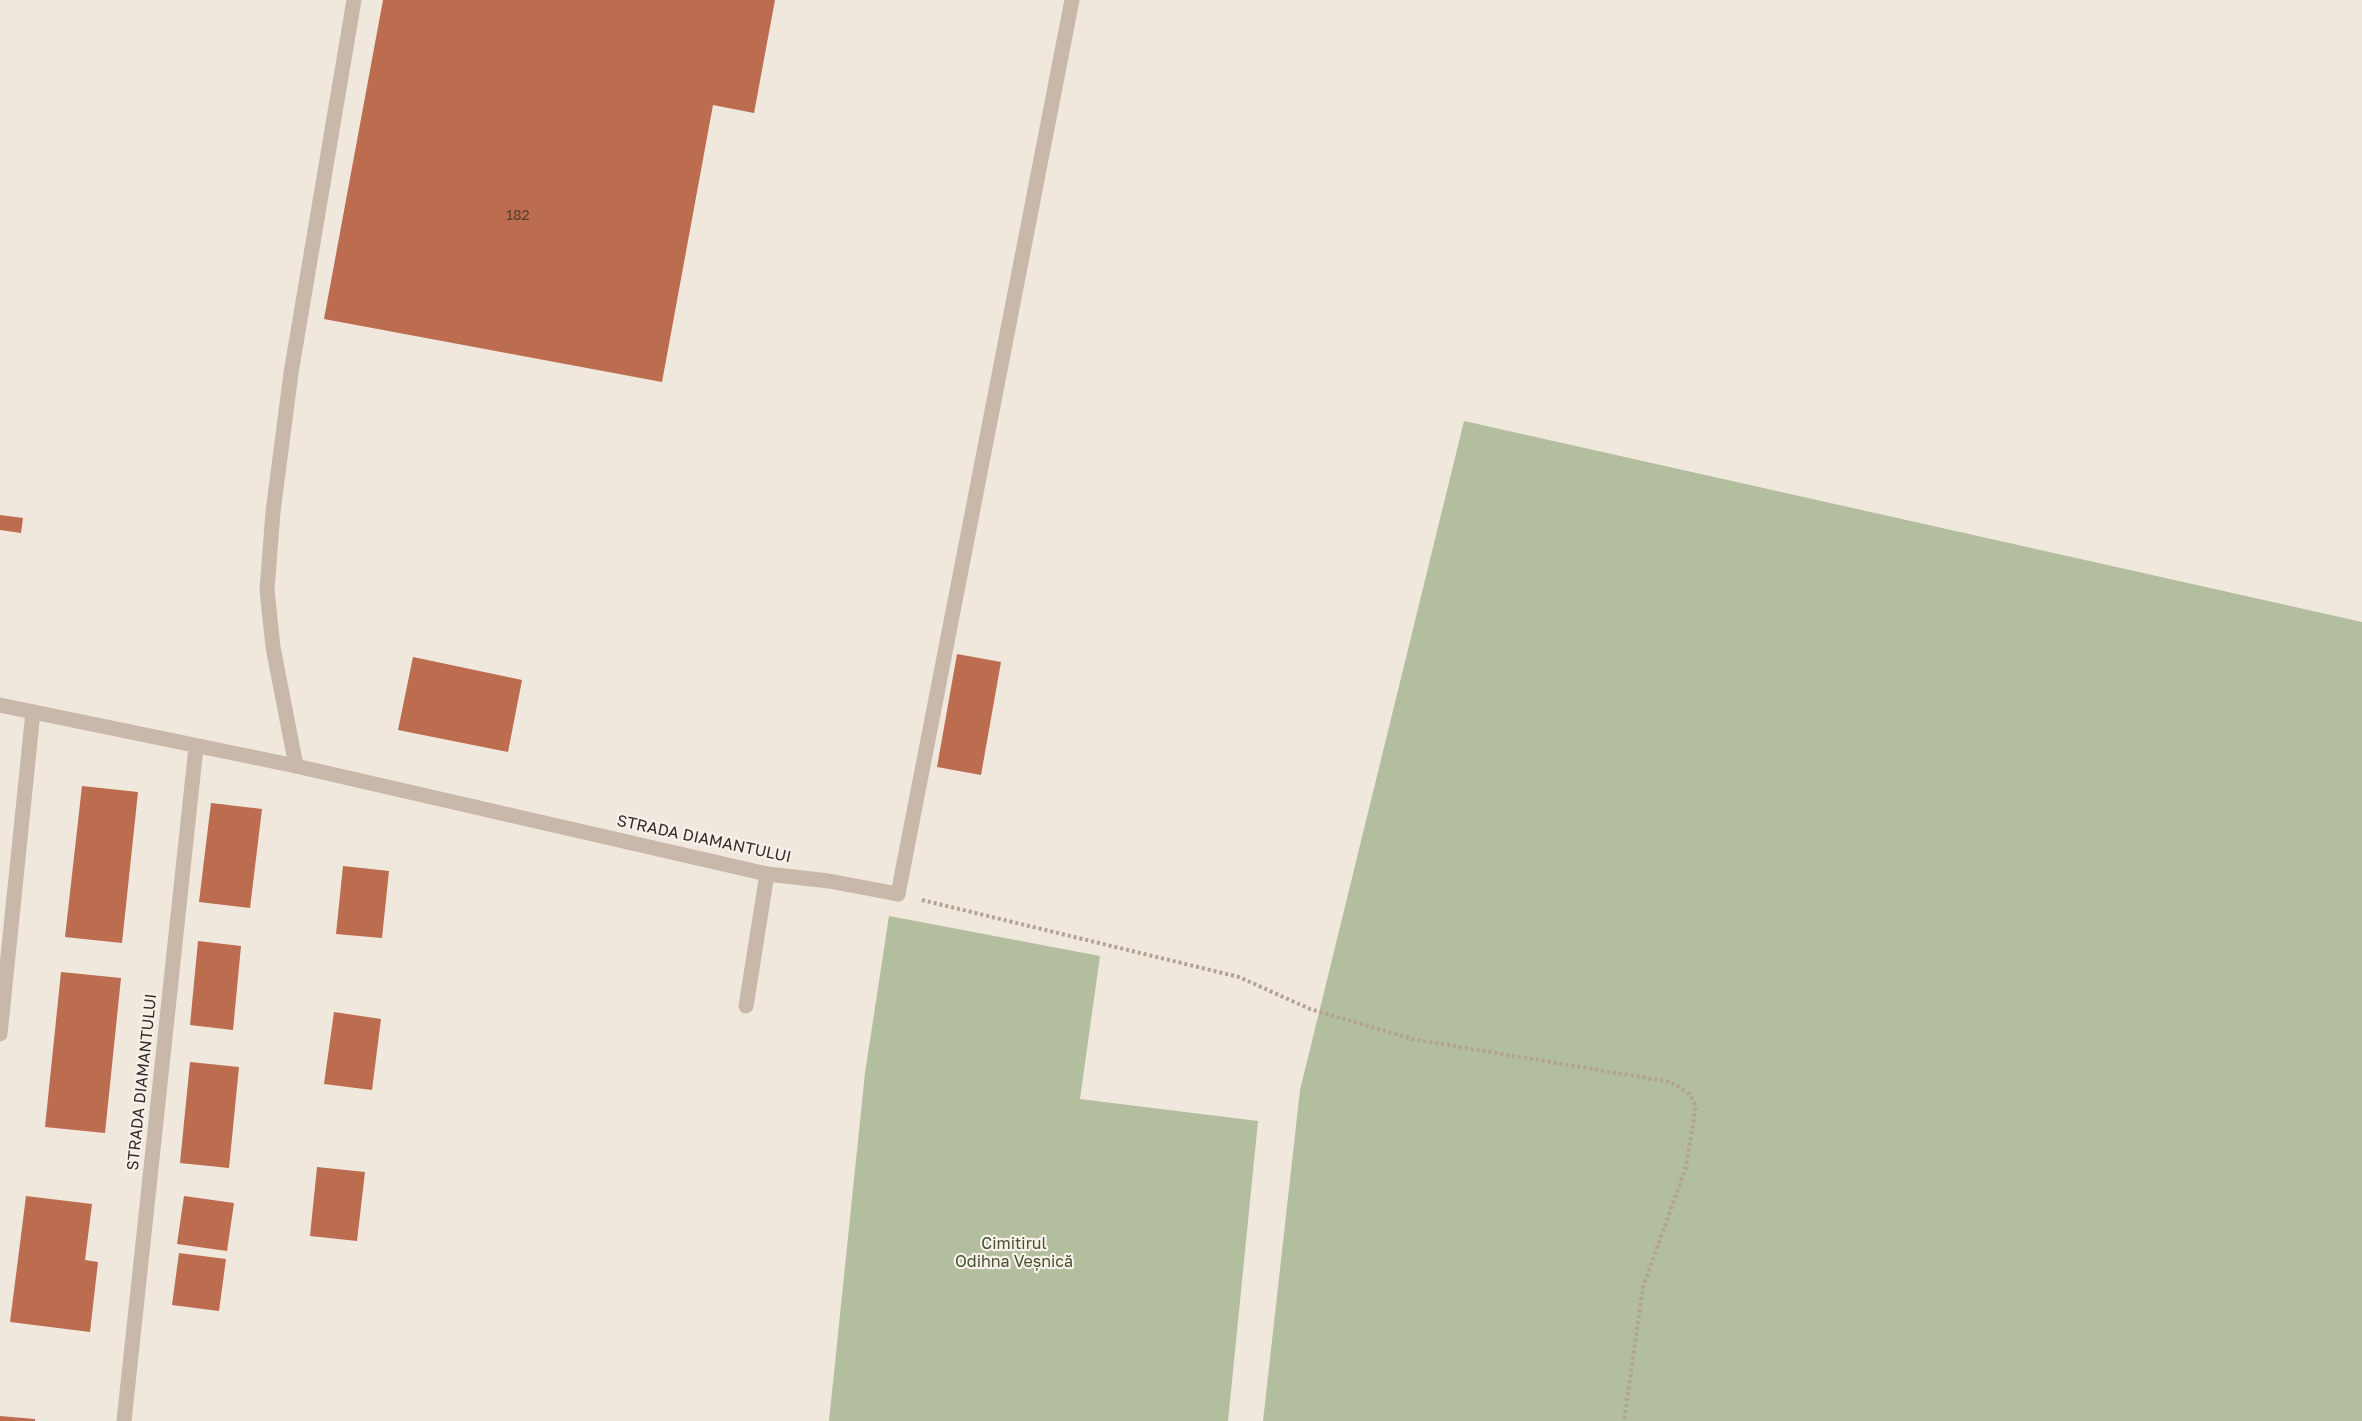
<!DOCTYPE html>
<meta charset="utf-8">
<style>
body{margin:0}
canvas{display:block;background:#f0e7dd}
</style>
<canvas width="2362" height="1421"></canvas>
<script>
const c = document.querySelector('canvas').getContext('2d');
c.lineJoin = 'round';
function paint(path, color) {
  c.fillStyle = color;
  c.fill(path, 'evenodd');
}
function toPath(rows) {
  const path = new Path2D();
  for (const r of rows) {
    path.moveTo(r[0], r[1]);
    for (let i = 2; i < r.length; i += 2) path.lineTo(r[i], r[i + 1]);
  }
  return path;
}
function stroke(path, color, width, dash) {
  c.strokeStyle = color;
  c.lineWidth = width;
  c.lineCap = dash ? 'butt' : 'round';
  c.setLineDash(dash || []);
  c.stroke(path);
}
function write(font, color, halo, rows, align = 'center') {
  c.font = font + ' "Golos Text",sans-serif';
  c.lineWidth = 4.5;
  c.setLineDash([]);
  c.textBaseline = 'middle';
  c.strokeStyle = halo;
  c.fillStyle = color;
  for (const [text, x, y, turn = 0] of rows) {
    c.save();
    c.translate(x, y);
    c.rotate((+turn || 0) * Math.PI / 180);
    c.textAlign = isNaN(turn) ? turn : align;
    if (halo) c.strokeText(text, 0, 0);
    c.fillText(text, 0, 0);
    c.restore();
  }
}
const green = toPath([
 [1464,421,2362,622,2362,1421,1263,1421,1300,1090],
 [889,916,1100,956,1080,1099,1258,1121,1228,1421,829,1421,865,1073]
]);
const building = toPath([
 [383,0,775,0,754,113,713,105,662,382,324,319],
 [0,515,23,518,21,533,0,530],
 [957,654,1001,662,981,775,937,767],
 [413,657,522,680,508,752,398,730],
 [82,786,138,792,122,943,65,937],
 [211,803,262,809,250,908,199,902],
 [343,866,389,871,382,938,336,934],
 [198,941,241,946,233,1030,190,1025],
 [61,972,121,978,105,1133,45,1127],
 [334,1012,381,1019,372,1090,324,1084],
 [190,1062,239,1067,229,1168,180,1163],
 [317,1167,365,1172,357,1241,310,1236],
 [26,1196,92,1204,85,1260,98,1262,90,1332,10,1322],
 [184,1196,234,1203,227,1251,177,1244],
 [179,1253,226,1259,219,1311,172,1305],
 [0,1416,35,1419,35,1421,0,1421]
]);
const path = toPath([
 [922,900,1239,977,1310,1009,1412,1039,1671,1082,1689,1094,1696,1106,1686,1167,1643,1287,1624,1421]
]);
const lane = toPath([
 [296,766,273,647,267,590,273,512,291,373,354,0],
 [898,894,1072,0],
 [746,1006,767,874],
 [0,1034,33,712]
]);
const street = toPath([
 [0,705,296,766,767,874,829,881,898,894],
 [124,1421,196,747]
]);
const numberNames = [
 ["182",518,216]
];
const streetNames = [
 ["STRADA DIAMANTULUI",704,839,12],
 ["STRADA DIAMANTULUI",142,1082,-84]
];
const parkNames = [
 ["Cimitirul",1014,1244],
 ["Odihna Veșnică",1014,1262]
];
paint(green, '#b3be9e');
paint(building, '#bc6c4f');
stroke(path, '#b3a294', 4, [3, 3]);
stroke(lane, '#c7b8aa', 15);
stroke(street, '#c7b8aa', 15);
write('14px', '#573d32', null, numberNames);
write('16px', '#352d29', '#f8f1e9', streetNames);
write('16px', '#44522f', '#f8f1e9', parkNames);
</script>
